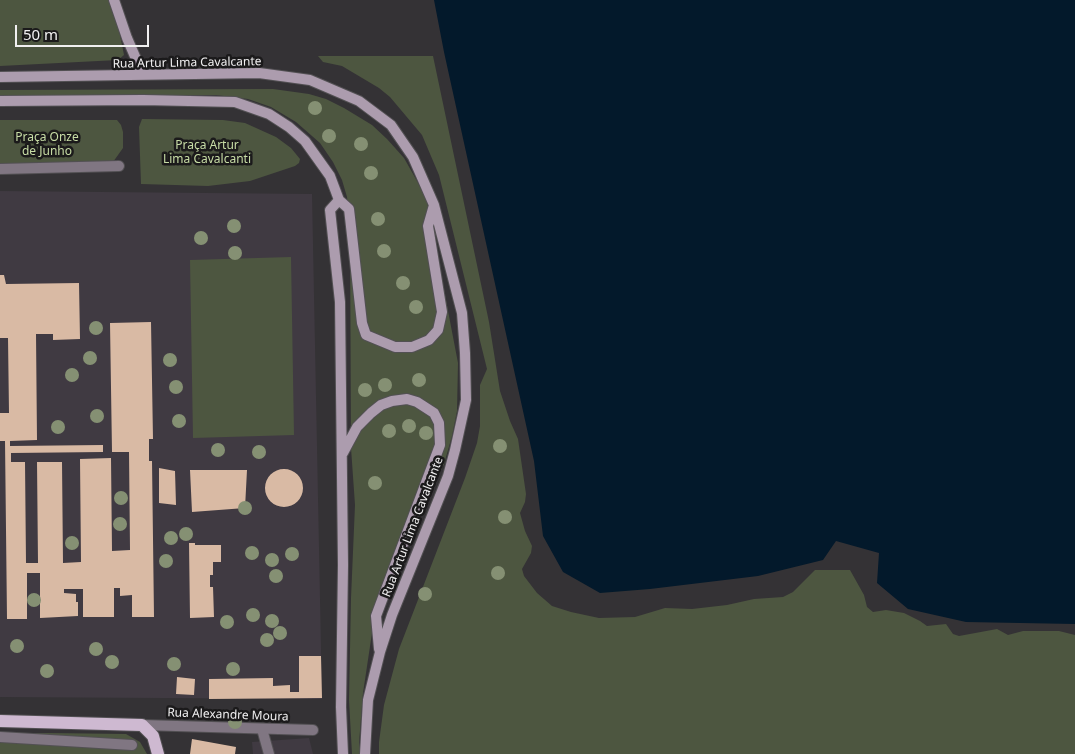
<!DOCTYPE html>
<meta charset="utf-8">
<style>
body{margin:0}
#map{position:relative;width:1075px;height:754px;overflow:hidden;background:#343235;font-family:"Noto Sans",sans-serif}
canvas{display:block}
.scale{position:absolute;left:15px;top:25px;width:134px;height:22px;box-sizing:border-box;border:2px solid #f1f0f1;border-top:0;padding-left:6px;font-size:15px;line-height:18px;white-space:nowrap;color:#f1f0f1;-webkit-text-stroke:4px #1b1a1b;paint-order:stroke}
</style>
<div id="map">
<canvas width="1075" height="754"></canvas>
<div class="scale">50 m</div>
</div>
<script>
const c = document.querySelector('canvas').getContext('2d');
c.lineJoin = 'round';
function paint(path, color) {
  c.fillStyle = color;
  c.fill(path, 'evenodd');
}
function toPath(rows) {
  const path = new Path2D();
  for (const r of rows) {
    if (r.length === 3) {
      path.moveTo(r[0] + r[2], r[1]);
      path.arc(r[0], r[1], r[2], 0, 2 * Math.PI);
      continue;
    }
    path.moveTo(r[0], r[1]);
    for (let i = 2; i < r.length; i += 2) path.lineTo(r[i], r[i + 1]);
  }
  return path;
}
function stroke(path, color, width, dash) {
  c.strokeStyle = color;
  c.lineWidth = width;
  c.lineCap = dash ? 'butt' : 'round';
  c.setLineDash(dash || []);
  c.stroke(path);
}
function write(font, color, halo, rows, align = 'center') {
  c.font = font + ' "Noto Sans",sans-serif';
  c.lineWidth = 5;
  c.setLineDash([]);
  c.textBaseline = 'middle';
  c.strokeStyle = halo;
  c.fillStyle = color;
  for (const [text, x, y, turn = 0] of rows) {
    c.save();
    c.translate(x, y);
    c.rotate((+turn || 0) * Math.PI / 180);
    c.textAlign = isNaN(turn) ? turn : align;
    if (halo) c.strokeText(text, 0, 0);
    c.fillText(text, 0, 0);
    c.restore();
  }
}
const built = toPath([
 [0,191,312,194,322,699,0,697],
 [309,738,313,754,253,754,252,742]
]);
const green = toPath([
 [0,0,110,0,118,25,124,55,118,60,0,66],
 [318,56,433,56,489,322,500,391,510,421,518,439,526,494,525,502,520,513,525,531,532,546,531,553,522,569,524,576,537,593,552,606,571,612,599,618,635,617,665,608,692,609,727,605,754,599,783,597,793,592,815,570,850,570,864,595,867,607,873,612,886,610,904,613,920,621,927,626,946,624,953,634,959,636,997,629,1008,635,1023,631,1059,631,1075,635,1075,754,379,754,379,742,384,705,399,649,465,478,477,443,480,426,480,385,487,369,439,175,422,135,390,97,379,88,342,66,323,62],
 [273,89,309,94,326,99,344,108,372,125,387,139,404,158,417,181,427,201,458,363,457,411,452,436,444,464,436,480,428,488,375,613,363,693,359,743,361,754,352,754,349,700,351,598,355,505,351,448,350,223,347,197,342,180,333,162,320,143,296,122,271,107,248,99,216,95,0,95,0,90],
 [142,119,223,120,245,123,276,137,291,148,300,159,299,163,295,166,250,181,208,186,141,184,139,127],
 [0,120,117,120,121,125,123,132,123,148,113,162,0,172],
 [291,257,294,435,193,438,190,260],
 [48,733,126,734,140,742,147,754,0,754,0,734]
]);
const water = toPath([
 [434,0,1075,0,1075,624,966,622,908,609,877,583,879,553,836,541,823,560,758,576,650,589,600,593,563,572,543,536,534,461,444,52]
]);
const building = toPath([
 [0,275,4,275,6,284,79,283,80,339,53,340,53,334,36,334,37,440,10,441,10,446,103,445,103,452,11,453,11,462,25,462,26,563,38,563,37,462,62,462,63,563,81,562,80,459,111,458,112,551,130,550,129,452,112,452,110,323,151,322,153,439,149,439,149,461,152,461,154,617,132,617,132,595,120,596,120,588,114,588,114,617,83,617,83,589,64,589,64,593,76,594,76,602,78,602,78,616,40,618,40,573,27,573,27,619,7,619,5,441,0,441,0,413,9,413,8,338,0,338],
 [159,468,175,471,176,505,159,503],
 [284,488,19],
 [190,470,247,470,245,508,192,512],
 [189,543,195,543,195,545,221,545,221,562,213,562,213,575,210,575,210,587,213,587,214,617,190,618],
 [299,656,321,656,322,698,209,699,209,679,273,678,273,686,290,685,290,692,299,692],
 [177,677,195,679,194,695,176,694],
 [192,739,236,747,235,754,190,754]
]);
const service = toPath([
 [262,729,269,754]
]);
const pedestrian = toPath([
 [0,737,132,745]
]);
const minor = toPath([
 [0,169,119,166],
 [142,725,313,730]
]);
const secondary = toPath([
 [114,0,127,38,143,75],
 [0,77,259,73,310,80,359,101,391,125,413,157,434,205,462,313,465,353,466,400,455,450,448,476,392,615,380,652,368,700,365,754],
 [0,101,143,100,235,102,269,114,289,127,305,141,330,176,339,200,330,210,340,302,343,565,341,707,343,754],
 [339,200,349,209,362,323,366,335,395,347,412,347,429,340,438,330,442,312,428,226,434,205],
 [343,453,357,427,371,413,381,405,392,401,407,399,417,402,434,413,439,423,440,445,376,616,379,649]
]);
const primary = toPath([
 [0,721,142,725,153,736,158,754]
]);
const trees = [
 [315,108],
 [329,136],
 [361,144],
 [371,173],
 [378,219],
 [234,226],
 [201,238],
 [384,251],
 [235,253],
 [403,283],
 [416,307],
 [96,328],
 [90,358],
 [170,360],
 [72,375],
 [419,380],
 [385,385],
 [176,387],
 [365,390],
 [97,416],
 [179,421],
 [409,426],
 [58,427],
 [389,431],
 [426,433],
 [500,446],
 [218,450],
 [259,452],
 [375,483],
 [121,498],
 [245,508],
 [505,517],
 [120,524],
 [186,534],
 [171,538],
 [72,543],
 [252,553],
 [292,554],
 [272,560],
 [166,561],
 [498,573],
 [276,576],
 [425,594],
 [34,600],
 [253,615],
 [272,621],
 [227,622],
 [280,633],
 [267,640],
 [17,646],
 [96,649],
 [112,662],
 [174,664],
 [233,669],
 [47,671],
 [235,722]
];
const streetNames = [
 ["Rua Artur Lima Cavalcante",187,63,-1],
 ["Rua Artur Lima Cavalcante",413,527,-69],
 ["Rua Alexandre Moura",228,715,2]
];
const parkNames = [
 ["Praça Onze",47,138],
 ["de Junho",47,152],
 ["Praça Artur",207,146],
 ["Lima Cavalcanti",207,160]
];
paint(built, '#403a42');
paint(green, '#4d5640');
paint(water, '#03192b');
paint(building, '#d9baa4');
stroke(service, '#525053', 12);
stroke(pedestrian, '#525053', 12);
stroke(minor, '#525053', 12);
stroke(secondary, '#525053', 12);
stroke(primary, '#525053', 14);
stroke(service, '#807682', 10);
stroke(pedestrian, '#807682', 10);
stroke(minor, '#807682', 10);
stroke(secondary, '#ac9cae', 10);
stroke(primary, '#ceb9d1', 12);
c.fillStyle = '#859073';
for (const [x, y] of trees) {
  c.beginPath();
  c.arc(x, y, 7, 0, 2 * Math.PI);
  c.fill();
}
write('12px', '#f1f0f1', '#1b1a1b', streetNames);
write('12px', '#c8dda6', '#1b1a1b', parkNames);
</script>
